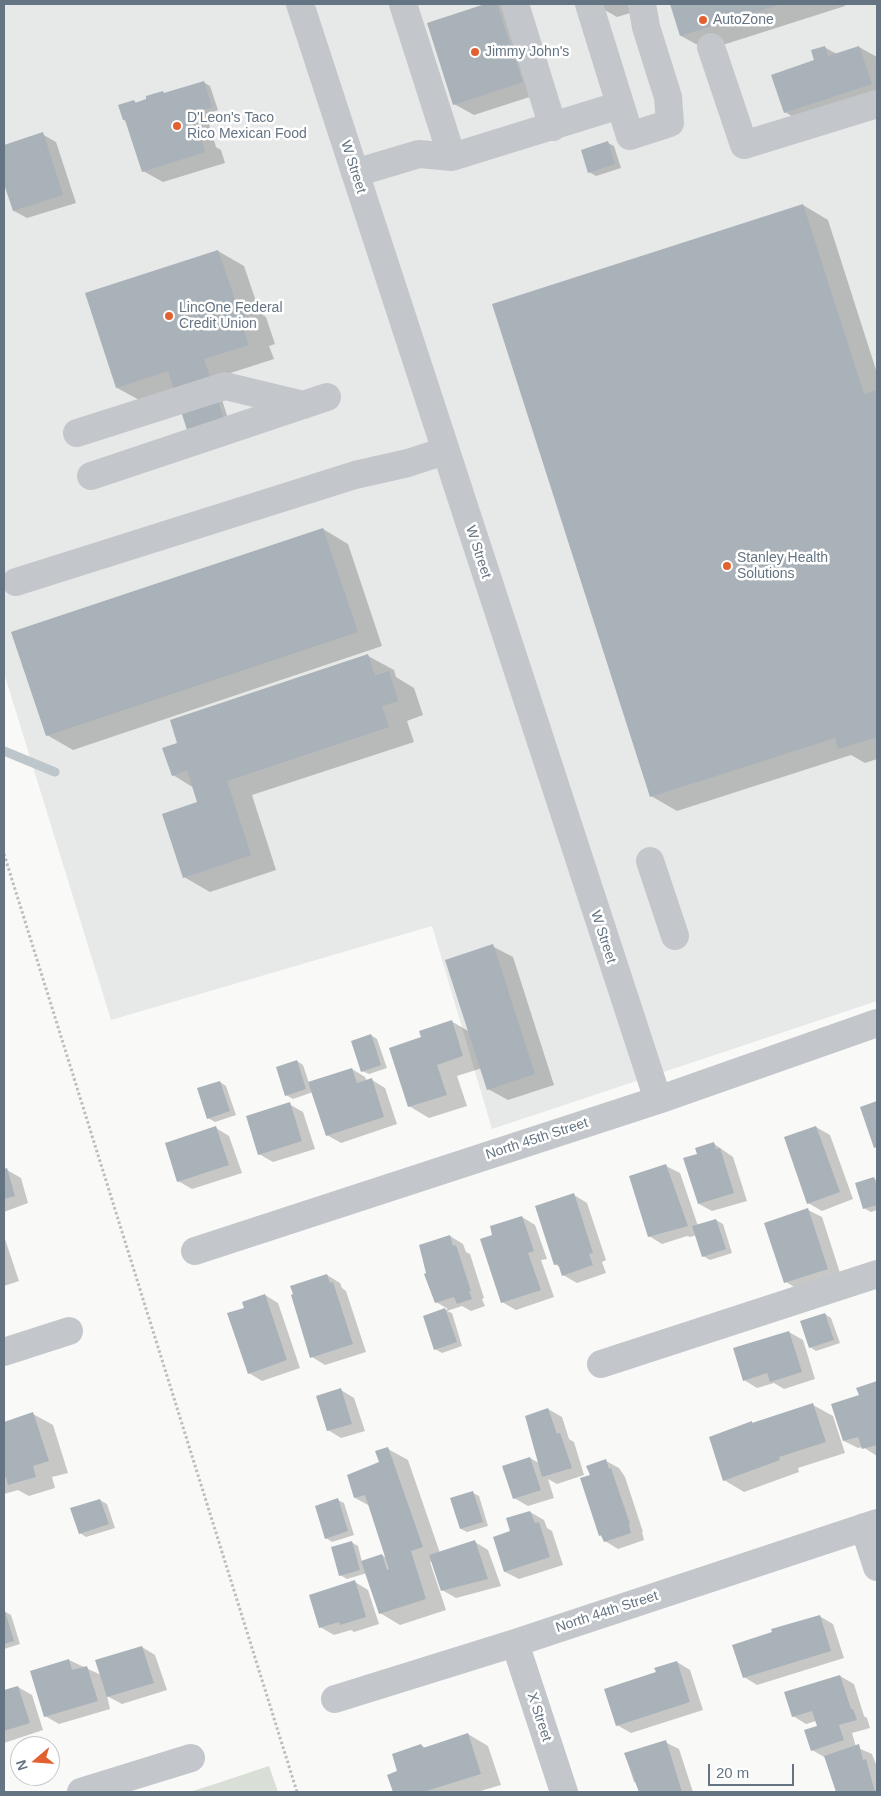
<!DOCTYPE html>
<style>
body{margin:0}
#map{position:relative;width:881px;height:1796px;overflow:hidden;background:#f9f9f7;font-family:Helvetica,sans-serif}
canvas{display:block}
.frame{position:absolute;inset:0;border:5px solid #657482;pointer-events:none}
.north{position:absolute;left:10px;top:1736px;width:50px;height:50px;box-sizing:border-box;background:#fff;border:1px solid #c1c7cd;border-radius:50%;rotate:252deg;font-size:14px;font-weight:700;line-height:20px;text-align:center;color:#657482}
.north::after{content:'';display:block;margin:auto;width:18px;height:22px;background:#e16130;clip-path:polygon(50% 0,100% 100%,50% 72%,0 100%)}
.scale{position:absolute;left:708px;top:1764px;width:86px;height:22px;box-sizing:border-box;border:2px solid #657482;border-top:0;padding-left:6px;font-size:15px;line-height:18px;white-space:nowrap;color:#657482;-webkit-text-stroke:4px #fff;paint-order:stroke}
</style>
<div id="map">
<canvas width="881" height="1796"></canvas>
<div class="frame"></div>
<div class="north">N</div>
<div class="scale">20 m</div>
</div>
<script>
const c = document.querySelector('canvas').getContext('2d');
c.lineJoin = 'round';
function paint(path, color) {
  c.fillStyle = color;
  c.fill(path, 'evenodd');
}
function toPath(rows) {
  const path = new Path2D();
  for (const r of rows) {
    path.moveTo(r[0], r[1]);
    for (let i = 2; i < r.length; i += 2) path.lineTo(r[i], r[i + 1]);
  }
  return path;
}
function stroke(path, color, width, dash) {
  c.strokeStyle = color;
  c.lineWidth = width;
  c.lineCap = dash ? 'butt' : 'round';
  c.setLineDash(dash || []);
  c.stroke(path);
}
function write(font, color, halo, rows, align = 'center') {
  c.font = font + ' Helvetica,sans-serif';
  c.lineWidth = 5;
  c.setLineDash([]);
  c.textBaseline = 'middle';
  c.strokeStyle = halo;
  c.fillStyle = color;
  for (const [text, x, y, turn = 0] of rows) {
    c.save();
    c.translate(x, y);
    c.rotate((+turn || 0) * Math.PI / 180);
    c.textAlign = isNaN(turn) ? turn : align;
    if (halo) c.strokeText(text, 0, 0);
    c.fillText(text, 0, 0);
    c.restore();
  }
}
const built = toPath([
 [4,4,877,4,877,1001,492,1129,432,926,111,1020,4,673]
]);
const green = toPath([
 [269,1766,278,1792,190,1792,224,1781]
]);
const shadow = toPath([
 [489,4,500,4,516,13,542,93,474,115,454,104,428,24],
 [601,4,646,4,647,8,617,17,603,9],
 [671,4,844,4,845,6,707,50,681,36],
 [824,47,837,54,859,47,877,57,877,100,805,124,785,112],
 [203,82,210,86,218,110,206,114,216,147,221,150,225,163,163,182,143,171,127,122,124,120,134,101,137,103],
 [42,134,56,142,76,203,27,218,14,211,4,180,4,146],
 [608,143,614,146,621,168,596,176,589,172],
 [803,205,828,220,877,373,877,759,865,763,851,755,677,811,651,796],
 [218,251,244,266,260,313,266,317,275,344,269,346,274,359,215,378,232,431,176,391,143,402,117,388],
 [323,529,348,544,382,646,73,750,47,735],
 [368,656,394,670,396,677,414,688,423,715,407,721,414,742,252,795,276,870,210,892,184,877,199,803,194,788,173,775,179,743],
 [492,946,513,957,554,1085,508,1100,488,1089,482,1068,457,1076,467,1106,429,1118,409,1106,422,1038,451,1021,470,1032],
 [371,1035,377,1039,387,1068,369,1074,362,1071],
 [297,1061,303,1065,309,1083,352,1069,365,1077,367,1081,372,1080,385,1088,397,1124,341,1143,327,1135,313,1092,293,1099,286,1095],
 [220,1082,226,1086,236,1115,215,1122,208,1118],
 [289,1104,303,1112,315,1149,273,1162,259,1154],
 [816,1127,830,1135,853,1199,822,1211,808,1203],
 [216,1128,229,1136,242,1173,192,1189,178,1181],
 [713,1143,733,1157,747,1201,712,1211,699,1204,699,1155],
 [666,1166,680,1173,698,1226,716,1220,723,1224,732,1253,710,1260,703,1256,697,1235,690,1237,687,1236,662,1244,649,1236],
 [7,1170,21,1178,28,1203,4,1212,4,1171],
 [874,1178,877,1181,877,1210,871,1212,864,1208],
 [574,1195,587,1203,606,1260,602,1262,606,1273,577,1283,563,1275,561,1268,555,1264],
 [808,1210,822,1217,841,1276,799,1290,786,1282],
 [522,1217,535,1225,547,1259,541,1260,554,1297,516,1310,502,1302,494,1235],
 [4,1236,19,1281,4,1286],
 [450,1236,463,1244,466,1252,470,1254,484,1298,482,1299,485,1306,471,1311,462,1306,447,1311,452,1313,462,1346,442,1353,435,1349,424,1317,448,1309,436,1302],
 [327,1275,340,1283,342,1288,346,1291,366,1352,325,1365,312,1357],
 [265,1295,278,1303,300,1368,262,1381,249,1373,246,1309],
 [825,1314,831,1318,840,1343,816,1351,810,1347],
 [789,1332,803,1340,815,1379,784,1389,774,1383,757,1388,744,1380],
 [877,1382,877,1456,863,1447,858,1448,844,1441,861,1396,858,1388],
 [341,1390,354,1398,365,1431,341,1438,328,1430],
 [813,1405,833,1416,845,1453,798,1468,799,1472,744,1492,724,1480,752,1422,754,1424],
 [548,1409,562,1417,569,1439,574,1442,584,1475,557,1484,548,1479,554,1498,528,1506,514,1498,530,1458,539,1463,533,1444,535,1443],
 [33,1414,53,1425,68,1473,52,1477,55,1488,29,1496,18,1490,4,1494,4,1423],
 [388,1449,408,1460,440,1553,475,1542,488,1550,501,1586,456,1598,442,1590,433,1561,430,1562,446,1610,400,1625,380,1613,367,1573,347,1579,340,1575,351,1542,358,1546,362,1562,382,1555,387,1558,370,1506,355,1498,381,1463],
 [606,1461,619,1468,625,1477,643,1532,642,1532,644,1540,618,1549,605,1541,600,1535,592,1476],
 [473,1493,479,1496,488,1526,467,1532,461,1529],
 [100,1500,107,1504,115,1528,86,1537,80,1533],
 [338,1500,344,1503,354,1535,332,1542,326,1538],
 [530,1512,544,1520,547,1528,552,1531,563,1565,519,1579,505,1572,494,1537,512,1532],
 [355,1582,368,1590,379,1624,354,1632,351,1630,334,1635,320,1627],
 [4,1611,11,1615,20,1644,4,1649],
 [819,1616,833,1624,844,1658,757,1685,744,1677],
 [142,1647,155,1655,167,1690,122,1704,107,1696,110,1709,59,1724,45,1716,69,1660,101,1675],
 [677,1662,690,1670,703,1710,631,1733,617,1725,657,1673],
 [840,1676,854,1684,864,1716,867,1718,870,1728,852,1733,856,1747,872,1754,877,1767,877,1792,838,1792,826,1758,812,1750,818,1727,816,1721,806,1724,793,1716],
 [18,1687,32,1695,43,1730,4,1743,4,1692],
 [468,1734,488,1746,501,1785,477,1792,394,1792,388,1775,399,1772,421,1745,426,1748],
 [665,1742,679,1749,693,1792,640,1792,637,1783,634,1782,625,1754]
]);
const stream = toPath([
 [4,751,55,772]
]);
const building = toPath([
 [485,4,497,4,523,82,453,105,427,23],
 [670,4,781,4,680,36],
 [825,46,828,56,859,46,872,84,784,113,771,75,814,60,811,50],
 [204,81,212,107,190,114,198,138,201,137,205,152,142,172,125,120,123,120,118,105,134,100,135,103,146,99,146,96,163,91,164,93],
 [43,132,63,195,13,211,4,184,4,145],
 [608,141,615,164,588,173,581,150],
 [803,204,864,394,877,390,877,737,838,749,835,738,650,797,492,304],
 [218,250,236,302,241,300,250,329,244,331,249,345,204,359,227,428,190,439,168,371,116,388,85,293],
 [323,528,358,632,46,736,11,632],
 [368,654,375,676,389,671,398,701,382,706,389,727,227,781,251,855,183,878,162,814,197,802,187,770,172,776,162,748,177,743,170,720],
 [493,944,535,1074,487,1090,445,960],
 [452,1020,463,1056,437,1065,447,1095,408,1107,389,1048,421,1037,419,1031],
 [371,1034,381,1065,361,1072,351,1041],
 [297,1060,306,1089,285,1096,276,1067],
 [352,1068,357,1083,372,1078,384,1117,326,1136,308,1082],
 [220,1081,230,1111,207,1119,197,1088],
 [877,1101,877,1147,874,1148,860,1107],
 [290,1102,302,1141,258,1155,246,1116],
 [216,1126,229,1165,177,1182,165,1143],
 [816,1126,840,1192,807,1204,784,1137],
 [714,1142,716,1149,720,1148,734,1193,698,1204,683,1158,697,1154,695,1148],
 [666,1164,688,1226,648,1237,629,1176],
 [7,1168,15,1196,4,1199,4,1169],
 [874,1177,877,1188,877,1205,863,1209,855,1183],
 [574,1193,593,1253,589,1254,593,1265,562,1276,558,1264,554,1265,535,1206],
 [808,1208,828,1269,784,1283,764,1223],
 [522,1216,534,1251,528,1253,541,1290,501,1303,480,1239,492,1235,490,1226],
 [716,1219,726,1249,702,1257,692,1226],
 [450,1235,453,1246,456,1245,471,1291,469,1291,472,1299,457,1304,454,1297,435,1303,424,1274,426,1273,419,1245],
 [327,1274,330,1283,333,1282,353,1344,310,1358,291,1295,293,1294,290,1286],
 [265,1294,287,1360,248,1374,227,1313,244,1308,242,1302],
 [445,1308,457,1342,434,1350,423,1316],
 [825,1313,834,1340,809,1348,800,1321],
 [789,1331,802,1372,770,1382,767,1373,743,1381,733,1348],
 [877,1381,877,1445,862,1449,858,1437,843,1441,831,1404,859,1395,856,1388],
 [341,1388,352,1424,327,1431,316,1396],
 [813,1403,826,1442,779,1457,780,1460,723,1481,709,1437,752,1421,752,1423],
 [548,1408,557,1434,560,1433,572,1468,542,1477,525,1416],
 [33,1412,49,1461,33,1466,36,1477,8,1485,6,1477,4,1477,4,1422],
 [388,1447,423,1547,411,1551,426,1599,379,1614,361,1561,382,1554,387,1570,389,1569,365,1495,354,1498,347,1475,379,1462,375,1451],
 [530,1457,541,1490,513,1499,502,1466],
 [606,1459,609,1469,611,1468,630,1524,629,1525,631,1533,604,1542,601,1535,599,1536,580,1478,590,1475,586,1466],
 [473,1491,483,1522,460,1529,450,1498],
 [338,1498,348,1531,325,1539,315,1506],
 [100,1499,109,1524,79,1534,70,1508],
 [530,1511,535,1523,539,1522,550,1557,504,1572,493,1537,510,1531,506,1518],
 [475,1540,488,1579,441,1591,429,1555],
 [352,1541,360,1570,339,1576,331,1547],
 [355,1580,366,1617,340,1625,339,1622,319,1628,309,1595],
 [4,1608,14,1641,4,1644],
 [820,1615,831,1651,743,1678,732,1645,772,1632,771,1629],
 [142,1646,154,1683,107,1697,95,1660],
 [69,1659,72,1670,87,1666,98,1701,44,1717,30,1671],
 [677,1661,690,1702,616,1726,604,1689,656,1672,654,1668],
 [840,1675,851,1709,853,1709,857,1720,839,1725,844,1740,811,1751,804,1730,817,1726,812,1711,792,1717,784,1692],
 [18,1686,30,1723,4,1731,4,1690],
 [468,1733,481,1774,423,1792,393,1792,387,1775,397,1771,392,1754,421,1744,423,1748],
 [666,1740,682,1792,639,1792,624,1753],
 [859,1744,863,1760,866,1759,875,1792,836,1792,824,1756]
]);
const path = toPath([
 [4,854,297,1792]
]);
const minor = toPath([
 [300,4,658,1100],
 [403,4,452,157],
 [515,4,553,127],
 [589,4,630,136,670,123,668,97,646,27,642,4],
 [711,47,744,145,877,104],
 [355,173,419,154,452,157,620,105],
 [77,433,225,386,304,405],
 [91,476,327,397],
 [16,582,355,475,408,463,445,451],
 [650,861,675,936],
 [195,1251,658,1100,877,1023],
 [4,1352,69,1331],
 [601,1364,877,1274],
 [864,1527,877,1567],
 [515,1643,564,1792],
 [335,1699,515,1643,877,1523],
 [81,1792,191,1758]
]);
const markers = [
 [703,20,5,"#e16130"],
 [475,52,5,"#e16130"],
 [177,126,5,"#e16130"],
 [169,316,5,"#e16130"],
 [727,566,5,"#e16130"]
];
const poiNames = [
 ["AutoZone",713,20],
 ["Jimmy John's",485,52],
 ["D'Leon's Taco",187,118],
 ["Rico Mexican Food",187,134],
 ["LincOne Federal",179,308],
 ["Credit Union",179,324],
 ["Stanley Health",737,558],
 ["Solutions",737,574]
];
const streetNames = [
 ["W Street",353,167,72],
 ["W Street",478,552,72],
 ["W Street",603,937,72],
 ["North 45th Street",537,1139,-18],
 ["North 44th Street",607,1612,-18],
 ["X Street",539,1717,72]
];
paint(built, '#e7e8e8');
paint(green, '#d9ded6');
paint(shadow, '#0003');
stroke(stream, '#bcc6cb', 9);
paint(building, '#a9b2b8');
stroke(path, '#bbbec1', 3, [2.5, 2.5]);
stroke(minor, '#c3c7cb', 28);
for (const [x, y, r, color] of markers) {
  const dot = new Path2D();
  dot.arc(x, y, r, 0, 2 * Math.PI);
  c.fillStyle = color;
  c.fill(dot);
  stroke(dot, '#fff', 2);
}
write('14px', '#657482', '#fff', poiNames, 'left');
write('14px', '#657482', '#fff', streetNames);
</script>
